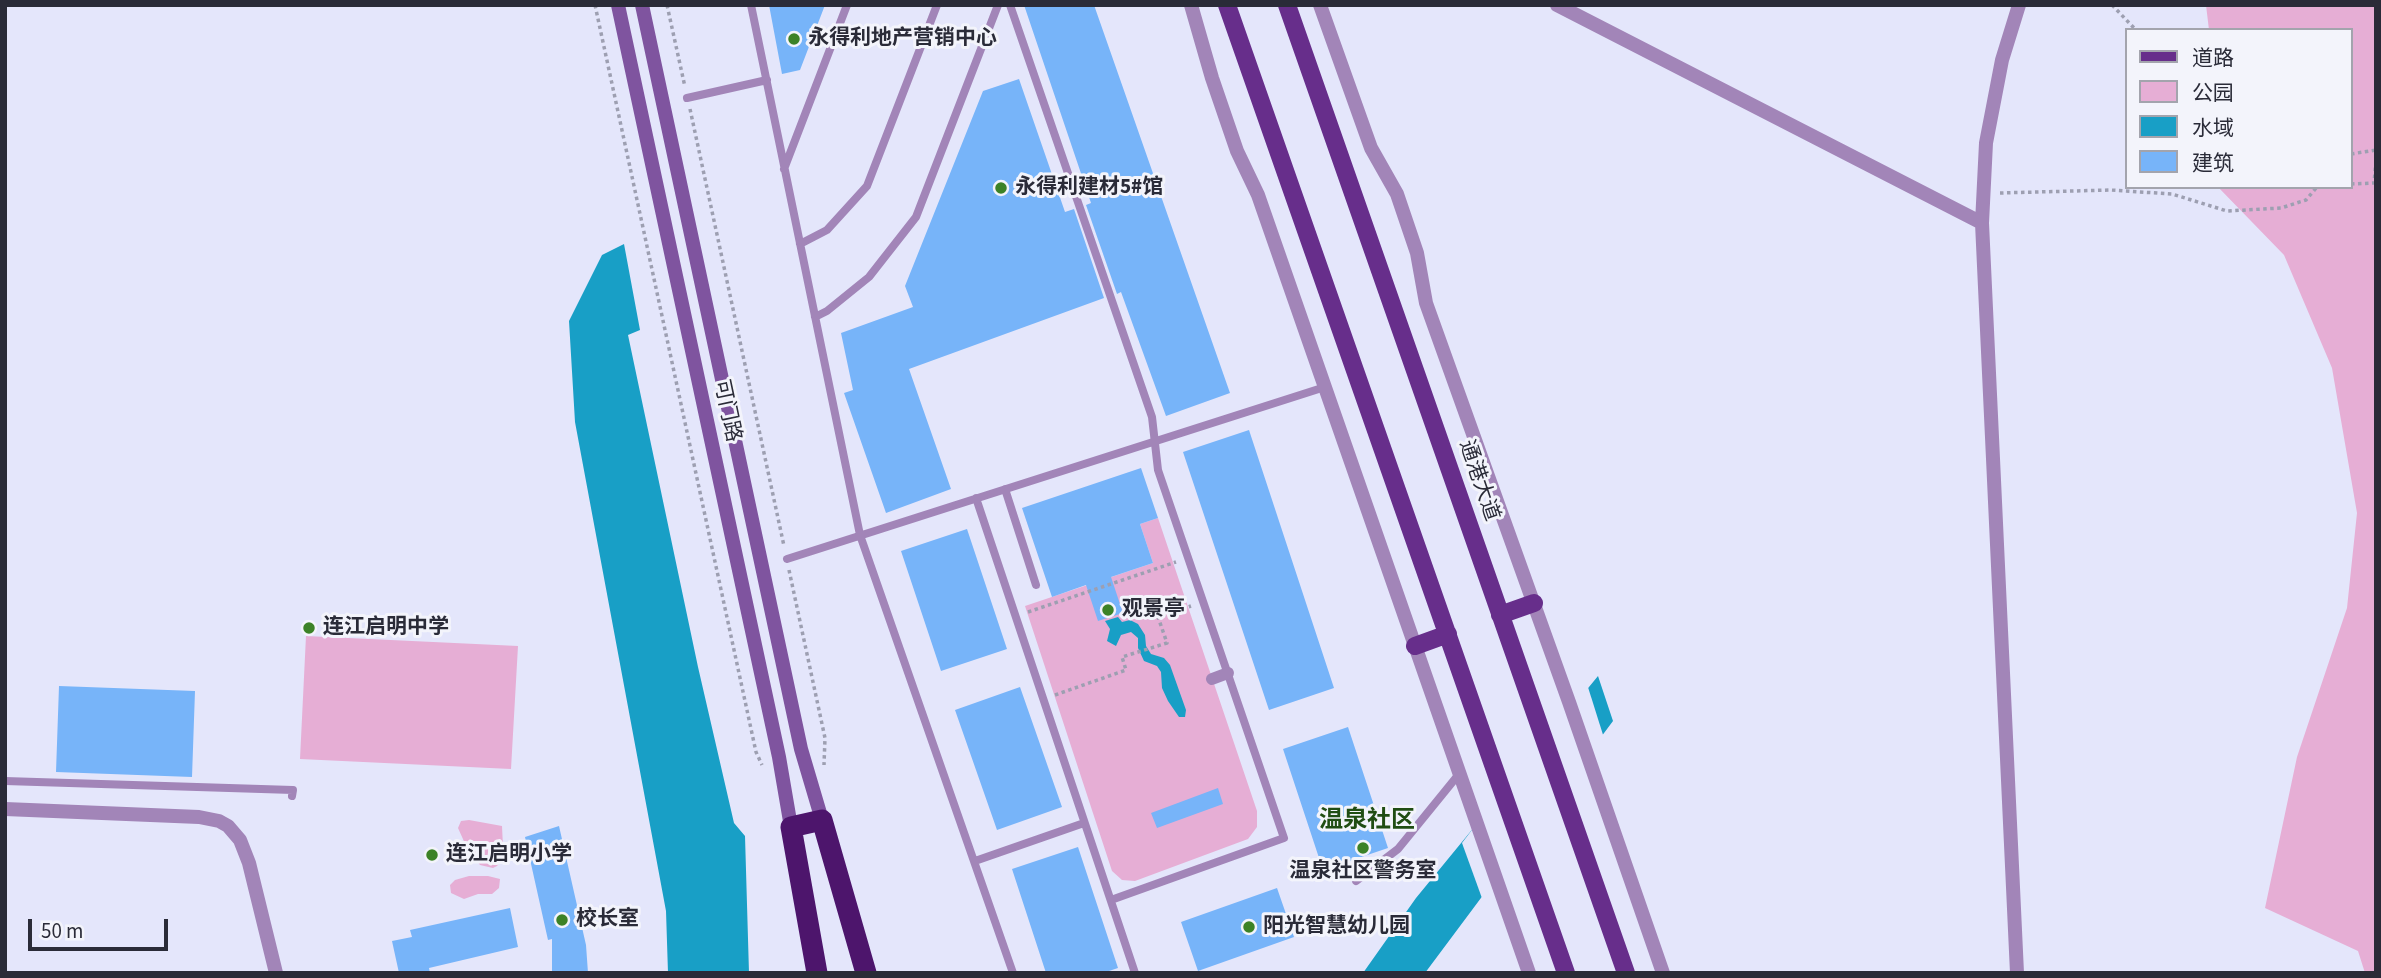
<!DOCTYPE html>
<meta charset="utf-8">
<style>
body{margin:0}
#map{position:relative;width:2381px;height:978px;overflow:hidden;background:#e4e6fb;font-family:"Source Sans 3","Noto Sans SC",sans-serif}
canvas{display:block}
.frame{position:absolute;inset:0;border:7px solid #2a2b38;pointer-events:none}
.legend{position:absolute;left:2125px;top:28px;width:228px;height:161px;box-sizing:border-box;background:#f3f4fb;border:2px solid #a3a4ad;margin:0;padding:9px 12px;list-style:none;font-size:21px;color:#2a2b38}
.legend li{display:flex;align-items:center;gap:14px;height:35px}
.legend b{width:35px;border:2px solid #a3a4ad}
.scale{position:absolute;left:28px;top:919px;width:140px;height:32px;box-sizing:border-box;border:4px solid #2a2b38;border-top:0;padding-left:9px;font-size:21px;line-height:24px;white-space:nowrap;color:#2a2b38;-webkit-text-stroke:5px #f3f4fb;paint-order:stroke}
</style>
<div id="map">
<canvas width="2381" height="978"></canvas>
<div class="frame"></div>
<ul class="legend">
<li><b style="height:9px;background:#672e8b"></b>道路</li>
<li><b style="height:19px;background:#e6aed5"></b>公园</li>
<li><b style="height:19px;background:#189fc6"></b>水域</li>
<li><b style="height:19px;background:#77b4f9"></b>建筑</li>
</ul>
<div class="scale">50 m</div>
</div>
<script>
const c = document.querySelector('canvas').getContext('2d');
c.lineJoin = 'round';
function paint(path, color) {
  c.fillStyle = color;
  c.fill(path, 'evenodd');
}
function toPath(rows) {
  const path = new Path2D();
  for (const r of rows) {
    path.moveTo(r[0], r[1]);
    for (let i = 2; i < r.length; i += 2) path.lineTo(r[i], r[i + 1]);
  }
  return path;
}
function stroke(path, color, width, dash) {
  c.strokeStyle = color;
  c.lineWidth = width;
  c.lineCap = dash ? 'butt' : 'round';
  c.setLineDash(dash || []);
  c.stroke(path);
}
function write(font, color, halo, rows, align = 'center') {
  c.font = font + ' "Source Sans 3","Noto Sans SC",sans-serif';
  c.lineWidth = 6;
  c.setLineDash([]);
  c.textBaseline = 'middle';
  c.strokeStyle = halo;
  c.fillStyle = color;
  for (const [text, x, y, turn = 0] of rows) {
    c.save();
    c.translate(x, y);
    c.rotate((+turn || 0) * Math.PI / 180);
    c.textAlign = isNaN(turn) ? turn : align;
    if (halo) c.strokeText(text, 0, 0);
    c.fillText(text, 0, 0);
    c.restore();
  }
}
const green = toPath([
 [2206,5,2376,5,2376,973,2365,973,2358,951,2265,908,2297,757,2347,608,2357,513,2332,368,2284,255,2218,187,2351,187,2351,30,2209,30],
 [1158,518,1257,811,1257,827,1248,839,1135,881,1122,880,1112,871,1025,606,1153,563,1140,524],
 [306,636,518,646,511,769,300,759],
 [469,820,502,826,503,847,502,860,497,866,493,868,480,865,467,848,458,828,461,821],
 [469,876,488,876,500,879,499,888,492,894,478,894,464,899,451,893,450,885,455,880]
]);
const water = toPath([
 [624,244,640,330,628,335,698,667,734,823,745,836,749,973,668,973,666,911,575,422,569,321,602,255],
 [1118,617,1122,622,1130,620,1138,624,1145,635,1146,646,1151,654,1164,658,1170,665,1186,710,1185,717,1179,717,1168,701,1162,688,1161,672,1157,666,1144,661,1138,648,1138,638,1131,632,1121,635,1116,646,1107,641,1110,629,1105,621],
 [1598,676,1613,721,1425,973,1363,973,1416,898]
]);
const pier = toPath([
 [1587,684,1604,738,1483,901,1462,843,1524,761]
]);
const building = toPath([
 [769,5,825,5,800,70,782,74],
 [1024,5,1094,5,1230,393,1166,416,1121,292,1117,294,1086,205,1091,203],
 [1019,79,1065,212,1074,209,1104,298,909,369,951,489,886,513,844,393,853,390,841,333,913,307,905,286,983,91],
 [1249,430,1334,688,1269,710,1183,452],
 [1141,468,1158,518,1140,524,1153,563,1111,577,1123,613,1098,621,1086,585,1052,597,1022,508],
 [967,529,1007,649,941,671,901,551],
 [59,686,195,691,192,777,56,772],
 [1020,687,1062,807,997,830,955,710],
 [1348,727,1388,848,1323,870,1283,749],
 [1218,788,1223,804,1157,828,1151,813],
 [559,826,586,945,588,973,552,973,552,939,548,940,525,837],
 [1078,847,1118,968,1103,973,1046,973,1012,869],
 [1277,888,1294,937,1198,971,1181,922],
 [510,908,518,947,429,968,430,973,399,973,392,941,412,937,410,930]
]);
const path = toPath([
 [595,5,756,752,762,765],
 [667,5,685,87],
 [2112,5,2136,30],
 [690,109,784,546],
 [2351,154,2376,150],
 [2351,184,2374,183,2376,161],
 [2000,193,2110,190,2172,194,2227,211,2281,208,2306,200,2317,187],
 [789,570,825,738,824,765],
 [1028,612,1176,562],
 [1055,695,1126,670,1122,657,1167,643,1158,617,1191,606]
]);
const service = toPath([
 [751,5,860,535,1013,973],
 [1010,5,1152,417,1158,470,1284,838,1111,900],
 [687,98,767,80],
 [784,169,847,5],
 [800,244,827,230,867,186,937,5],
 [815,317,827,311,869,277,916,217,998,5],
 [1005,489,1036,585],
 [976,498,1135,973],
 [787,559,1325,387],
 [5,781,293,790,292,796],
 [975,861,1084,823],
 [1356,881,1398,849,1459,774]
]);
const pedestrian = toPath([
 [1212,679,1228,673]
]);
const minor = toPath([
 [1557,5,1982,223],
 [2017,973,1982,223,1986,143,2002,60,2019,5]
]);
const tertiary = toPath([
 [1191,5,1212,78,1237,151,1258,195,1529,973],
 [1320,5,1371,148,1397,194,1417,253,1426,303,1569,702,1663,973],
 [5,809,199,817,219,821,228,826,240,840,249,863,276,973]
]);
const secondary = toPath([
 [618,5,779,757,791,827],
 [642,5,801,749,822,820]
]);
const primary = toPath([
 [1227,5,1566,973],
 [1287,5,1626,973],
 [1500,615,1534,603],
 [1415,646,1448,634]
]);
const motorway = toPath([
 [817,973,791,827,822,820,866,973]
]);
const markers = [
 [794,39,7,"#3c8227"],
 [1001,188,7,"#3c8227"],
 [1108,610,7,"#3c8227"],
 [309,628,7,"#3c8227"],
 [1363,848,7,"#3c8227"],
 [432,855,7,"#3c8227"],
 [562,920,7,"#3c8227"],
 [1249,927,7,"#3c8227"]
];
const poiNames = [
 ["永得利地产营销中心",808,39],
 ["永得利建材5#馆",1015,188],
 ["观景亭",1122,610],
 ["连江启明中学",323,628],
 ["连江启明小学",446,855],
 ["温泉社区警务室",1363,872,"center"],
 ["校长室",576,920],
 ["阳光智慧幼儿园",1263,927]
];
const streetNames = [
 ["可门路",726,411,78],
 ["通港大道",1478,481,71]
];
const quarterNames = [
 ["温泉社区",1367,822]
];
paint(green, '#e6aed5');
paint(water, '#189fc6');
paint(pier, '#e4e6fb');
paint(building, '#77b4f9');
stroke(path, '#9d9fb1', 3.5, [3.5, 3.5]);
stroke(service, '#a285b8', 8);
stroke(pedestrian, '#a285b8', 12);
stroke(minor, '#a285b8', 14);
stroke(tertiary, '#a285b8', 14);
stroke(secondary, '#7f549f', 14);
stroke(primary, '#672e8b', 18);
stroke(motorway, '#4d156c', 21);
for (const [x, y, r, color] of markers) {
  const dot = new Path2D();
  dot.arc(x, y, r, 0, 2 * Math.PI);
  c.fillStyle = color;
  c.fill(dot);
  stroke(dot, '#f3f4fb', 2.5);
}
write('bold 21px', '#2a2b38', '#f3f4fb', poiNames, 'left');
write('21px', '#2a2b38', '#f3f4fb', streetNames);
write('bold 24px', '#204d13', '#f3f4fb', quarterNames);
</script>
